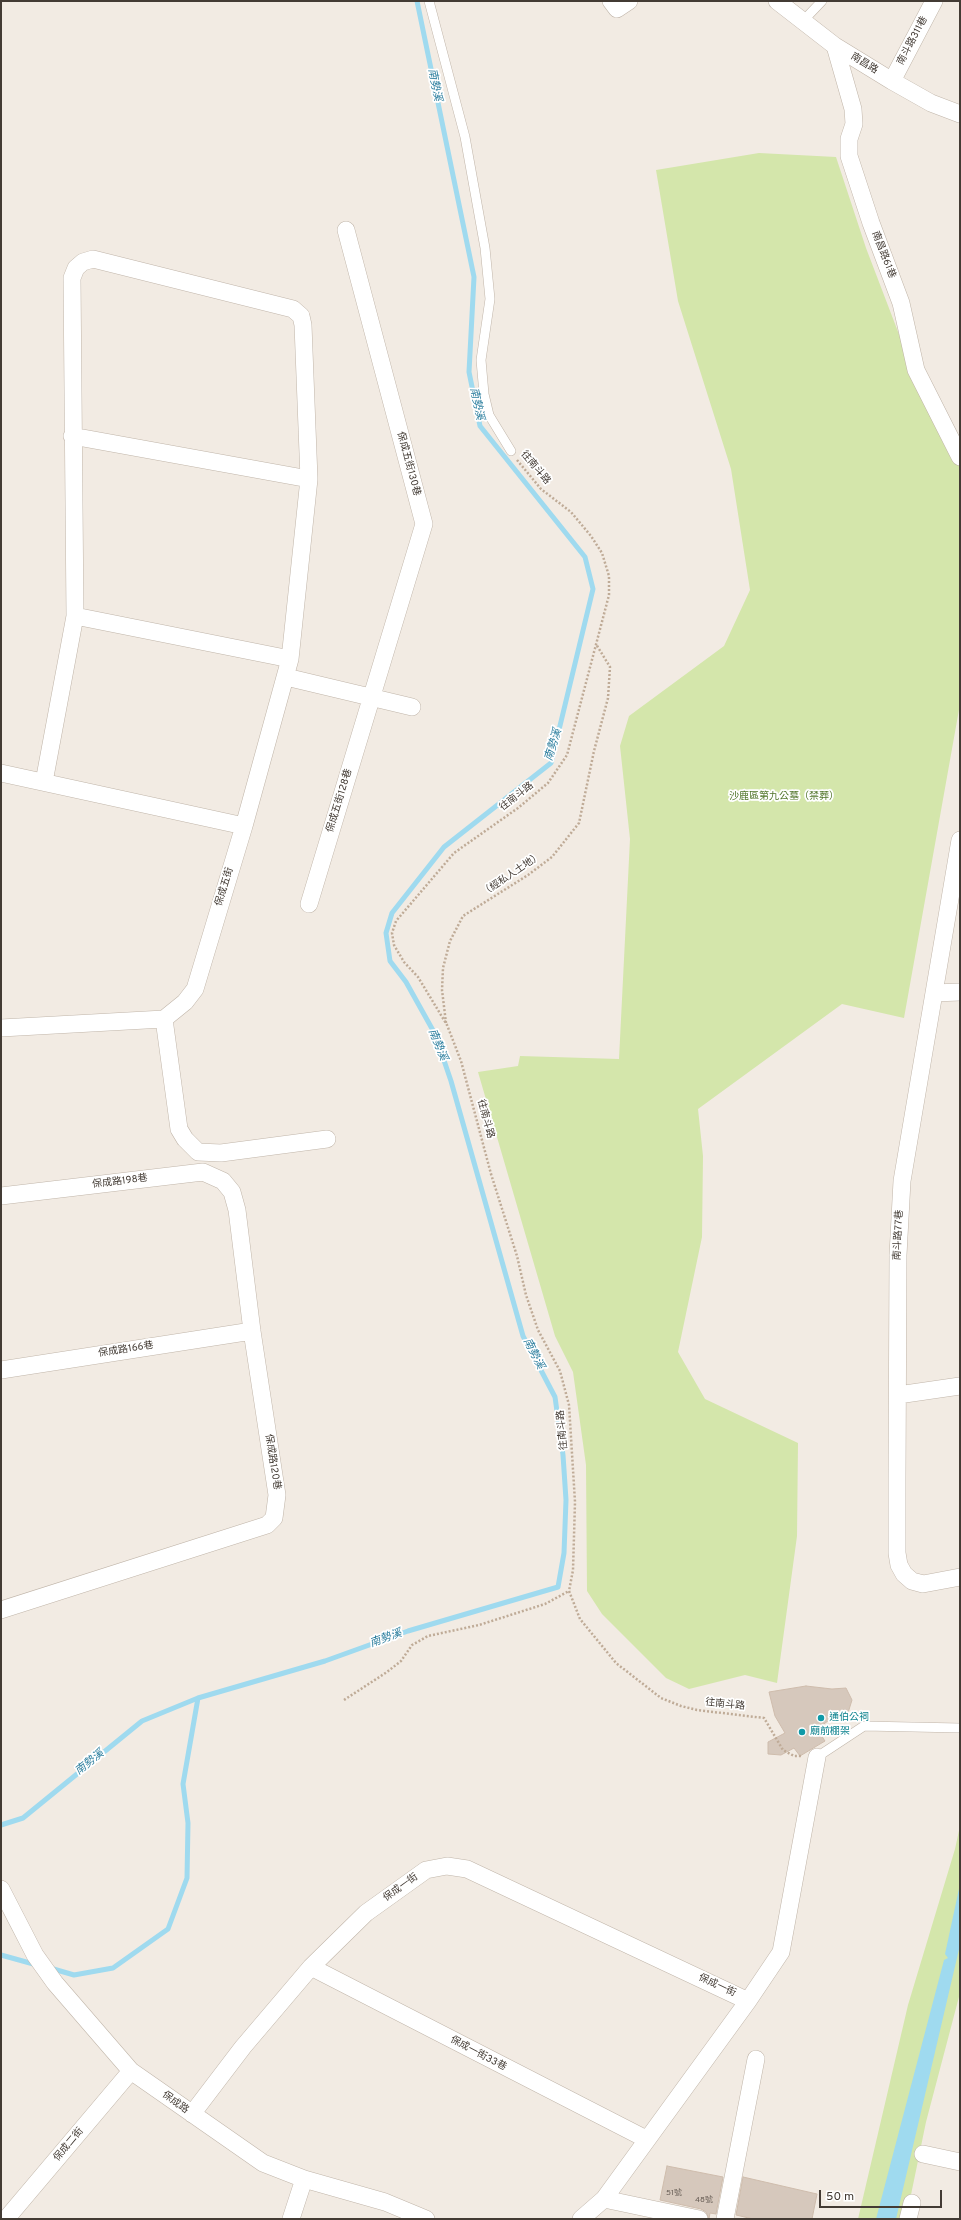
<!DOCTYPE html>
<meta charset="utf-8">
<style>
body{margin:0}
#map{position:relative;width:961px;height:2220px;overflow:hidden;background:#f2ebe3;font-family:Overpass,sans-serif}
canvas{display:block}
.frame{position:absolute;inset:0;border:2px solid #433b34;pointer-events:none}
.scale{position:absolute;left:819px;top:2190px;width:123px;height:18px;box-sizing:border-box;border:2px solid #433b34;border-top:0;padding-left:5px;font-size:12px;line-height:14px;white-space:nowrap;color:#433b34;-webkit-text-stroke:3px #fff;paint-order:stroke}
</style>
<div id="map">
<canvas width="961" height="2220"></canvas>
<div class="frame"></div>
<div class="scale">50 m</div>
</div>
<script>
const c = document.querySelector('canvas').getContext('2d');
c.lineJoin = 'round';
function paint(path, color) {
  c.fillStyle = color;
  c.fill(path, 'evenodd');
}
function toPath(rows) {
  const path = new Path2D();
  for (const r of rows) {
    path.moveTo(r[0], r[1]);
    for (let i = 2; i < r.length; i += 2) path.lineTo(r[i], r[i + 1]);
  }
  return path;
}
function stroke(path, color, width, dash) {
  c.strokeStyle = color;
  c.lineWidth = width;
  c.lineCap = dash ? 'butt' : 'round';
  c.setLineDash(dash || []);
  c.stroke(path);
}
function write(font, color, halo, rows, align = 'center') {
  c.font = font + ' Overpass,"Noto Sans TC",sans-serif';
  c.lineWidth = 3.5;
  c.setLineDash([]);
  c.textBaseline = 'middle';
  c.strokeStyle = halo;
  c.fillStyle = color;
  for (const [text, x, y, turn = 0] of rows) {
    c.save();
    c.translate(x, y);
    c.rotate((+turn || 0) * Math.PI / 180);
    c.textAlign = isNaN(turn) ? turn : align;
    if (halo) c.strokeText(text, 0, 0);
    c.fillText(text, 0, 0);
    c.restore();
  }
}
const green = toPath([
 [759,153,836,157,866,248,913,371,960,468,960,704,904,1018,842,1004,698,1109,703,1156,702,1237,678,1352,705,1399,798,1443,797,1536,777,1683,745,1675,689,1689,666,1678,602,1614,587,1591,586,1465,573,1372,555,1336,478,1072,518,1066,520,1056,619,1059,630,839,620,746,629,716,724,646,750,590,731,469,678,301,656,170],
 [960,1826,960,1993,926,2122,906,2219,858,2219,908,2005,955,1849]
]);
const water = toPath([
 [960,1884,960,1945,896,2219,876,2219,944,1960,948,1958,945,1954]
]);
const stream = toPath([
 [1,1825,23,1818,142,1721,198,1698,325,1661,408,1631,558,1587,564,1553,566,1500,563,1455,555,1397,523,1336,451,1081,435,1034,406,982,390,961,386,933,392,913,444,847,551,763,593,589,585,557,480,426,469,372,474,277,417,1],
 [1,1955,37,1965],
 [50,1968,74,1975,113,1968,168,1929,187,1878,188,1823,183,1784,198,1698]
]);
const building = toPath([
 [806,1686,832,1689,846,1688,852,1700,847,1716,832,1718,817,1729,825,1741,800,1756,794,1748,781,1755,768,1754,768,1742,785,1733,775,1716,769,1692,806,1686],
 [667,2166,723,2177,716,2214,710,2213,709,2219,706,2212,701,2209,660,2200,667,2166],
 [743,2177,817,2194,812,2219,753,2219,736,2215,743,2177]
]);
const path = toPath([
 [517,460,541,489,571,512,591,536,602,553,609,576,609,595,567,755,548,783,518,808,454,853,396,921,392,933,394,945,404,962,418,977,447,1025,461,1061,491,1174,517,1256,526,1295,538,1330,560,1371,569,1405,575,1502,573,1570,569,1591,580,1619,616,1663,661,1698,681,1706,697,1710,764,1718,783,1750,794,1756,802,1756],
 [446,1023,442,990,443,968,450,941,463,916,528,875,552,857,579,823,594,751,608,698,610,667,596,644],
 [344,1700,387,1672,401,1661,412,1645,428,1636,479,1625,545,1604,569,1591]
]);
const lane = toPath([
 [429,1,465,137,485,248,490,299,481,360,484,394,489,415,511,451],
 [802,22,822,1],
 [817,1757,864,1726,960,1728]
]);
const street = toPath([
 [611,1,617,9,629,1],
 [777,1,835,46,892,81,931,103,960,114],
 [835,46,853,109,854,124,849,139,849,156,871,223,901,303,916,370,960,457],
 [892,81,934,1],
 [72,436,309,479],
 [75,616,290,659],
 [286,677,412,707],
 [1,773,244,826],
 [960,840,902,1181,898,1255,897,1478,897,1553,899,1565,904,1574,912,1581,923,1584,960,1577],
 [309,904,424,524,346,230],
 [934,993,960,992],
 [164,1019,179,1129,185,1139,198,1152,221,1153,327,1139],
 [1,1028,164,1019,185,1002,195,989,244,826,290,659,309,479,303,325,301,316,293,309,93,259,83,262,76,268,72,278,75,616,44,782],
 [1,1196,203,1172,223,1181,232,1192,237,1210,252,1331,277,1495,274,1518,267,1525,1,1610],
 [1,1370,252,1331],
 [898,1395,960,1386],
 [1,1889,35,1955,55,1983,131,2071,263,2163,304,2179,385,2202,426,2219],
 [311,1967,646,2139],
 [192,2114,243,2047,311,1967,366,1913,426,1870,447,1866,467,1869,748,2001],
 [923,2154,960,2162],
 [604,2199,699,2219],
 [6,2219,131,2071],
 [291,2219,304,2179],
 [581,2219,604,2199,748,2001,781,1952,817,1757],
 [725,2219,756,2059],
 [908,2219,912,2203]
]);
const markers = [
 [821,1718,4,"#0f9aa8"],
 [802,1732,4,"#0f9aa8"]
];
const numberNames = [
 ["51號",674,2193],
 ["48號",704,2200]
];
const streetNames = [
 ["南斗路311巷",913,41,-62],
 ["南昌路",864,64,32],
 ["南昌路61巷",883,255,69],
 ["保成五街130巷",408,464,75],
 ["往南斗路",535,468,50],
 ["往南斗路",517,797,-38],
 ["保成五街128巷",340,801,-73],
 ["（經私人土地）",512,875,-34],
 ["保成五街",225,887,-73],
 ["往南斗路",485,1119,75],
 ["保成路198巷",120,1182,-7],
 ["南斗路77巷",899,1235,-87],
 ["保成路166巷",126,1350,-9],
 ["往南斗路",563,1430,-95],
 ["保成路120巷",272,1462,81],
 ["往南斗路",725,1705,6],
 ["保成一街",401,1888,-36],
 ["保成一街",717,1986,25],
 ["保成一街33巷",478,2054,28],
 ["保成路",175,2103,36],
 ["保成二街",69,2145,-50]
];
const parkNames = [
 ["沙鹿區第九公墓（禁葬）",784,797]
];
const cultureNames = [
 ["通伯公祠",829,1718],
 ["廟前棚架",810,1732]
];
const waterNames = [
 ["南勢溪",434,85,79],
 ["南勢溪",476,404,78],
 ["南勢溪",554,745,-73],
 ["南勢溪",437,1045,68],
 ["南勢溪",533,1354,63],
 ["南勢溪",386,1639,-20],
 ["南勢溪",90,1763,-39]
];
paint(green, '#d4e6ab');
paint(water, '#9fdaef');
stroke(stream, '#9fdaef', 5);
paint(building, '#d6c8bc');
stroke(building, '#cebcac', 1);
stroke(lane, '#c0b5a9', 10);
stroke(street, '#c0b5a9', 18);
stroke(path, '#bfab97', 2.5, [2, 2]);
stroke(lane, '#fff', 9);
stroke(street, '#fff', 17);
for (const [x, y, r, color] of markers) {
  const dot = new Path2D();
  dot.arc(x, y, r, 0, 2 * Math.PI);
  c.fillStyle = color;
  c.fill(dot);
  stroke(dot, '#fff', 1.5);
}
write('8px', '#685e56', null, numberNames);
write('10px', '#433b34', '#fff', streetNames);
write('10px', '#4f7428', '#fff', parkNames);
write('10px', '#0d838f', '#fff', cultureNames, 'left');
write('italic 11px', '#2b7e9e', '#fff', waterNames);
</script>
